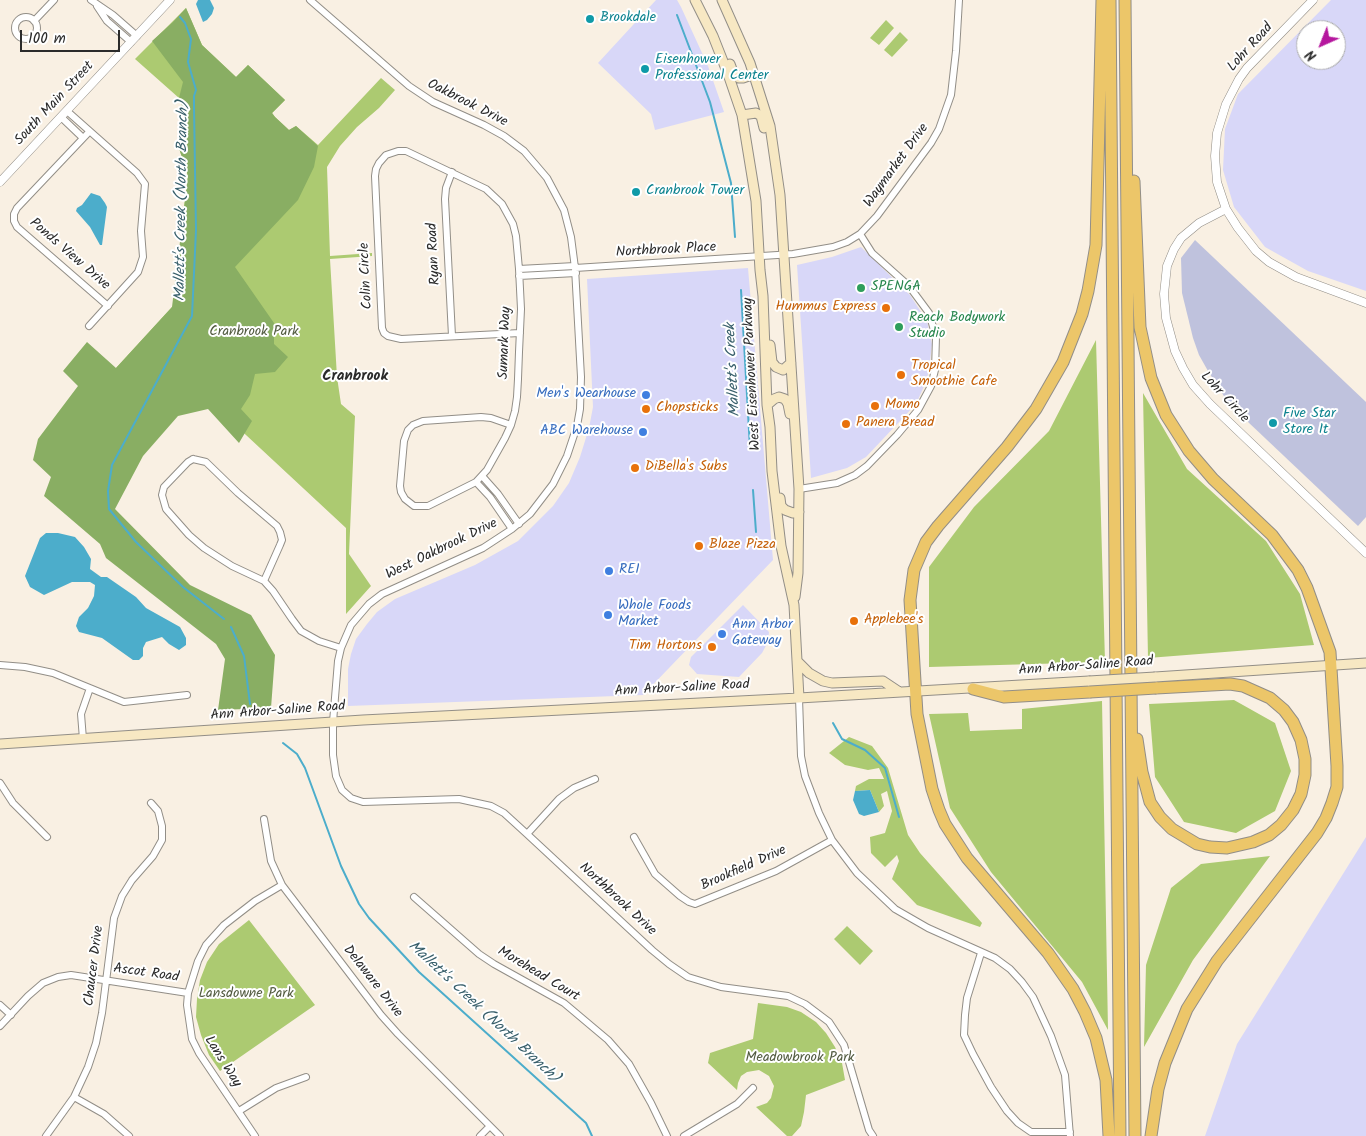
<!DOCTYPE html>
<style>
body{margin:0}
#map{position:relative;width:1366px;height:1136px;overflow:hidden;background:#f9f0e3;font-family:Kalam,sans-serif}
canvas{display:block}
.north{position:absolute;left:1296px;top:20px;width:50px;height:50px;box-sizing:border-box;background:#fff;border:1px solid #aaa;border-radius:50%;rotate:224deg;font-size:14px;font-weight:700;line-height:20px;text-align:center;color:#2b2b2b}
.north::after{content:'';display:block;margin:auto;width:18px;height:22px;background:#b5179e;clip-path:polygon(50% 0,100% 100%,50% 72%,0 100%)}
.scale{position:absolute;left:20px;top:30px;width:100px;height:22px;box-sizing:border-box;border:2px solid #2b2b2b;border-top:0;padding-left:6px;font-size:15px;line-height:18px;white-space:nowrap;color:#2b2b2b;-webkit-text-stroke:4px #fff;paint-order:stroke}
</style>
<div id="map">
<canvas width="1366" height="1136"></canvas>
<div class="north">N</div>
<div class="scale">100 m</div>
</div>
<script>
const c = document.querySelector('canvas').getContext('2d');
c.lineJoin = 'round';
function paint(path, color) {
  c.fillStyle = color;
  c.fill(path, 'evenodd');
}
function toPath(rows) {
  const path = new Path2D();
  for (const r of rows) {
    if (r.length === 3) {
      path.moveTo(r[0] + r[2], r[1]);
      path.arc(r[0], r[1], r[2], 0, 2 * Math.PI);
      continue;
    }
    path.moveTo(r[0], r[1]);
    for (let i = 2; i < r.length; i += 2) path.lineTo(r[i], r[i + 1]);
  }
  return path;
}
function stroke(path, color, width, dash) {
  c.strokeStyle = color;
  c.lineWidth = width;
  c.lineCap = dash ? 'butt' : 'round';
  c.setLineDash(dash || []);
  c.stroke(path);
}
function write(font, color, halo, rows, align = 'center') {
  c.font = font + ' Kalam,sans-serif';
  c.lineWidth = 4;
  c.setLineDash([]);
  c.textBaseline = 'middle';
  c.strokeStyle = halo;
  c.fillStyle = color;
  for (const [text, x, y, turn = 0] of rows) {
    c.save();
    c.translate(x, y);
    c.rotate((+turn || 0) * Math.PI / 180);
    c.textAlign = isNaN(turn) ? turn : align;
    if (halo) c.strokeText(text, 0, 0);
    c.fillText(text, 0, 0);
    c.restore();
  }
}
const built = toPath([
 [656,0,677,0,681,7,708,66,724,112,655,130,651,114,598,63],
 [1331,0,1366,0,1366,291,1308,271,1265,247,1234,207,1223,170,1225,129,1238,94],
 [1306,30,1336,30,1336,60,1306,60],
 [861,247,910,295,927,321,932,344,929,370,926,382,916,404,866,457,847,468,811,478,797,265,832,257],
 [748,268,773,560,643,695,348,706,348,669,351,654,356,639,367,624,377,612,395,599,475,565,518,541,553,506,569,483,580,457,589,428,593,407,587,279],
 [743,605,769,632,768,642,762,653,739,677,697,674,689,665,691,657],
 [1366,837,1366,1136,1205,1136,1237,1044]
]);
const industrial = toPath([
 [1195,240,1366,402,1366,517,1358,526,1229,404,1208,371,1199,355,1193,338,1182,293,1181,258]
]);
const green = toPath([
 [186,8,202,45,236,77,248,65,285,100,272,113,275,117,289,130,296,126,318,145,381,78,395,90,379,108,357,127,340,146,327,167,330,256,372,253,372,256,330,259,337,377,341,404,355,416,349,554,371,586,346,614,346,528,189,382,116,368,183,295,181,229,188,176,178,145,185,114,179,98,135,59],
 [886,20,894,28,879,45,870,38],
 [900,32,908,40,892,57,884,50],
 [1096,340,1105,662,929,667,929,567,974,507,1049,431],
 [1143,393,1187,469,1266,541,1300,594,1314,645,1148,658],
 [1234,700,1275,723,1291,771,1275,811,1236,833,1184,822,1155,777,1149,704],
 [1102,701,1108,1030,1082,982,991,872,950,808,929,714,968,713,970,731,1022,729,1022,709],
 [849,737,872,746,888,768,908,835,920,853,982,923,980,927,917,905,892,879,899,861,897,855,885,867,871,853,870,837,885,833,892,811,887,791,881,794,884,806,879,812,870,790,855,791,856,786,869,779,884,779,879,768,868,770,845,765,829,753],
 [1270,856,1193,960,1144,1047,1146,965,1171,888,1201,864],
 [249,920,315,1005,220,1071,209,1055,201,1035,196,1017,197,999,200,980,207,962,219,944],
 [847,926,873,951,860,965,834,939],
 [758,1003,787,1007,801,1012,816,1022,826,1033,835,1047,842,1063,845,1080,806,1095,804,1112,801,1126,792,1136,787,1136,756,1107,767,1103,771,1098,774,1086,769,1076,759,1070,747,1072,741,1076,738,1083,737,1090,708,1063,710,1053,753,1039]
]);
const forest = toPath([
 [186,8,202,45,236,77,248,65,285,100,272,113,275,117,289,130,296,126,318,146,314,167,298,200,235,267,274,323,274,344,288,357,275,372,255,374,250,395,241,409,252,421,239,443,208,409,178,416,143,456,115,509,190,585,251,615,275,655,271,708,218,710,225,659,216,644,106,558,100,544,44,496,51,477,33,460,38,439,78,386,63,371,87,342,116,368,172,307,188,176,178,145,185,114,179,98,183,82,152,41,173,22]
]);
const water = toPath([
 [198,0,210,0,214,8,212,14,207,20,203,22,196,4],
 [91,193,100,196,105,203,107,207,102,245,100,245,90,227,76,211,77,208,82,205],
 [46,533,58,533,75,537,84,547,91,559,90,569,101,577,107,577,136,597,146,608,180,627,186,638,186,645,179,650,169,644,162,637,146,642,143,648,143,656,139,660,133,660,102,638,79,632,76,626,79,617,88,608,94,596,95,585,90,582,72,582,44,595,30,587,25,576,40,538],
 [870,790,879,812,864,816,859,814,853,800,855,791]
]);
const stream = toPath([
 [677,15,710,102,731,183,735,237],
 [180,17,185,23,191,39,188,62,196,90,194,96,194,108,196,230,192,316,112,465,108,491,109,509,136,542,183,587,224,619],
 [741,290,750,448],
 [753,490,756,532],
 [231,627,244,656,250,704],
 [833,723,842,739,865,750,885,768,899,817],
 [283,743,297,754,305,768,341,866,359,904,369,918,419,972,586,1123,592,1136]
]);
const minor = toPath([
 [91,0,113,15,137,36],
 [310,0,409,86,433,102,484,125,504,136,524,151,547,178,564,210,571,237,575,268,581,377,580,409,577,426,567,456,553,484,530,514,512,529,483,548,382,594,369,604,351,625,341,648,338,661,333,722,333,755,336,776,342,790,351,798,363,802,459,799,491,806,504,813,527,834,652,950,669,964,688,977,721,987,788,996,805,1004,829,1022,844,1045,869,1130,873,1136],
 [97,6,107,21,131,42],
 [26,28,11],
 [34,21,54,0],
 [67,111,137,173,145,184,141,231,143,257,138,272,89,326],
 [61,117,83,138],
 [89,132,17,208,14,214,14,221,17,227,108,306],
 [575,268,793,254,833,247,847,242,860,234,877,216,931,143,939,129,951,95,956,51,959,0],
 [519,269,575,266],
 [519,276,576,273],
 [452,336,445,199,446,188,452,172],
 [511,425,491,418,481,417,423,421,413,425,408,430,404,441,400,486,401,492,405,499,414,506,428,506,476,482,487,470,505,438,511,425,515,411,517,397,518,379,519,352,521,309,519,269,516,236,513,224,502,204,486,189,406,151,398,151,386,155,379,163,376,169,375,176,382,328,384,333,388,336,401,339,520,333],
 [193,459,206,462,238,493,277,526,280,532,282,540,280,545,264,581,232,566,204,548,189,535,166,509,162,495,164,487,188,462,193,459],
 [482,476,498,494,519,524],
 [476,482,490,497,512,529],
 [799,489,837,483,855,475,867,466,897,435,918,410,931,386,935,370,936,337,929,313,909,286,872,253,860,234],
 [264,581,273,591,292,619,301,631,319,641,341,648],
 [0,665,25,667,53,673,124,702,187,695],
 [799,698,801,756,805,776,819,813,832,840,857,873,895,909,928,928,995,958,1010,969,1022,982,1033,997,1051,1036,1065,1075,1070,1136],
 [83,739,81,714,90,688],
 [0,783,13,803,47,837],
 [264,819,271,861,282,885,381,1015,398,1034,500,1136],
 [527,834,559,799,574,788,595,779],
 [634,837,655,874,680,896,689,902,695,904,776,871,832,840],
 [414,897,479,954,494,964,564,1003,608,1040,629,1064,651,1103,667,1136],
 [981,953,967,998,965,1015,964,1035,973,1054,991,1087,1007,1111,1018,1123,1031,1132,1070,1132],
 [0,1005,11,1015],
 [0,1026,28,996,43,983,58,977,71,975,188,993],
 [74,1097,104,1114,129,1136],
 [239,1111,276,1088,306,1077],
 [46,1136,74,1097,88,1067,96,1043,102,1013,114,918,122,896,132,880,153,856,162,840,162,826,158,811,151,803],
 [255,1136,199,1053,192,1039,187,1005,188,993,198,961,206,945,224,925,255,901,282,885],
 [480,1136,489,1127],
 [684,1136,737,1104,753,1088]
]);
const tertiary = toPath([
 [1313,0,1247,68,1239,79,1226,104,1217,133,1215,156,1217,182,1226,209,1238,228,1256,251,1269,262,1296,277,1366,303],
 [0,182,170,0],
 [1226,209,1199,223,1181,238,1174,249,1167,266,1164,294,1166,318,1175,351,1183,368,1193,385,1210,404,1366,553]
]);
const secondary = toPath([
 [695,0,713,36,728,74,742,115,756,201,760,270,763,296,767,405,770,427,772,471,781,546,794,605,799,698],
 [722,0,750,63,770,126,780,195,799,489,798,573,795,597],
 [730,64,733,72,739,78,743,78,754,74],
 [742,115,756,113,761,116,764,128],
 [770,345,772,362,776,367,783,370,791,363],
 [767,405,774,399,779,397,785,399,788,404,790,414],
 [780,498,781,506,785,510,793,513,799,512],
 [797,661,809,673,823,681,832,683,883,681,898,691],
 [1155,677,1366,663],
 [0,744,363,720,799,698,1089,681]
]);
const motorway = toPath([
 [1102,0,1096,245,1088,291,1082,314,1063,362,1036,409,1007,447,938,526,926,542,914,570,910,600,917,714,932,789,939,810,945,824,967,858,1048,953,1073,989,1085,1012,1096,1038,1106,1080,1109,1136],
 [1110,0,1120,1136],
 [1125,0,1135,1136],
 [1134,181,1140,327,1151,378,1166,415,1189,451,1213,479,1272,535,1298,570,1307,588,1330,652,1337,766,1337,787,1332,803,1326,818,1317,833,1217,961,1187,1009,1165,1063,1158,1089,1151,1136],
 [973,689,1004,697,1090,692],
 [1137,739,1142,772,1150,802,1160,817,1172,829,1197,844,1210,847,1227,848,1253,842,1269,835,1281,825,1293,810,1301,794,1305,775,1305,759,1301,740,1293,722,1284,710,1270,698,1243,686,1230,684,1156,688]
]);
const secondaryBridge = toPath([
 [1089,681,1155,677]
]);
const motorwayBridge = toPath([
 [1090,692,1156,688]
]);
const markers = [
 [590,19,5,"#0f9aa8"],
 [645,69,5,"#0f9aa8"],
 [636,192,5,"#0f9aa8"],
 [861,288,5,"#2e9e5b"],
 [886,308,5,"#e8710a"],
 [899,327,5,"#2e9e5b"],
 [901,375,5,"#e8710a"],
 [646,395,5,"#3f7fe0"],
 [875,406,5,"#e8710a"],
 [646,409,5,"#e8710a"],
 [1273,423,5,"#0f9aa8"],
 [846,424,5,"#e8710a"],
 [643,432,5,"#3f7fe0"],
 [635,468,5,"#e8710a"],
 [699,546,5,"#e8710a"],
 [609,571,5,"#3f7fe0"],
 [608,615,5,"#3f7fe0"],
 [854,621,5,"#e8710a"],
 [722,634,5,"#3f7fe0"],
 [712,647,5,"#e8710a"]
];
const cultureNames = [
 ["Brookdale",600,19],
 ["Eisenhower",655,61],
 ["Professional Center",655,77],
 ["Cranbrook Tower",646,192],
 ["Five Star",1283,415],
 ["Store It",1283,431]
];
const streetNames = [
 ["Lohr Road",1251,48,-48],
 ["South Main Street",55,104,-47],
 ["Oakbrook Drive",467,104,27],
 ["Waymarket Drive",897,166,-54],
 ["Northbrook Place",666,251,-3],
 ["Ryan Road",435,254,-93],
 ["Ponds View Drive",69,255,41],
 ["Colin Circle",367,276,-93],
 ["Sumark Way",506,343,-88],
 ["West Eisenhower Parkway",753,374,-93],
 ["Lohr Circle",1224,398,47],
 ["West Oakbrook Drive",442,550,-26],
 ["Ann Arbor-Saline Road",1086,667,-4],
 ["Ann Arbor-Saline Road",682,689,-3],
 ["Ann Arbor-Saline Road",278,712,-4],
 ["Brookfield Drive",744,869,-24],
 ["Northbrook Drive",617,900,43],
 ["Chaucer Drive",95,966,-83],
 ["Ascot Road",146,974,8],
 ["Morehead Court",538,975,31],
 ["Delaware Drive",372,982,52],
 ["Lans Way",222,1062,58]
];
const leisureNames = [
 ["SPENGA",871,288],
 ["Reach Bodywork",909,319],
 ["Studio",909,335]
];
const foodNames = [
 ["Hummus Express",876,308,"right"],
 ["Tropical",911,367],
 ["Smoothie Cafe",911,383],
 ["Momo",885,406],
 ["Chopsticks",656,409],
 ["Panera Bread",856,424],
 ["DiBella's Subs",645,468],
 ["Blaze Pizza",709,546],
 ["Applebee's",864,621],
 ["Tim Hortons",702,647,"right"]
];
const parkNames = [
 ["Cranbrook Park",254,333],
 ["Lansdowne Park",246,995],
 ["Meadowbrook Park",800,1059]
];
const shopNames = [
 ["Men's Wearhouse",636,395,"right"],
 ["ABC Warehouse",633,432,"right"],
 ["REI",619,571],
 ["Whole Foods",618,607],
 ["Market",618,623],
 ["Ann Arbor",732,626],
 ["Gateway",732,642]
];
const waterNames = [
 ["Mallett's Creek (North Branch)",183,201,-89],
 ["Mallett's Creek",734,370,-93],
 ["Mallett's Creek (North Branch)",483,1013,43]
];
const neighbourhoodNames = [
 ["Cranbrook",355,377]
];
paint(built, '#d8d7f8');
paint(industrial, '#bfc2dd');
paint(green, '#acca71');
paint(forest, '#89ae63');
paint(water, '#4cadcb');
stroke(stream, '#4cadcb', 2);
stroke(minor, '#928e87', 8);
stroke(tertiary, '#928e87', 9);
stroke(secondary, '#928e87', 11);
stroke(motorway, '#928e87', 13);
stroke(minor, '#fff', 6);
stroke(tertiary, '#fff', 8);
stroke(secondary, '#f7e8c3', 9);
stroke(motorway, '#ecc669', 11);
stroke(secondaryBridge, '#928e87', 11, []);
stroke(motorwayBridge, '#928e87', 13, []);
stroke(secondaryBridge, '#f7e8c3', 9);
stroke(motorwayBridge, '#ecc669', 11);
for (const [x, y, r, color] of markers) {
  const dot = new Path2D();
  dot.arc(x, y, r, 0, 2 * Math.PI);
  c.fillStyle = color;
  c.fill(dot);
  stroke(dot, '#fff', 2);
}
write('14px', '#0d838f', '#fff', cultureNames, 'left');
write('14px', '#2b2b2b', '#fff', streetNames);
write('14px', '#27864d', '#fff', leisureNames, 'left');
write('14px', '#c56008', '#fff', foodNames, 'left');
write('14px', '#525b40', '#fff', parkNames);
write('14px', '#366cbe', '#fff', shopNames, 'left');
write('italic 15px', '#385f6b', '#fff', waterNames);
write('bold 15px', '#2b2b2b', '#fff', neighbourhoodNames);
</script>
